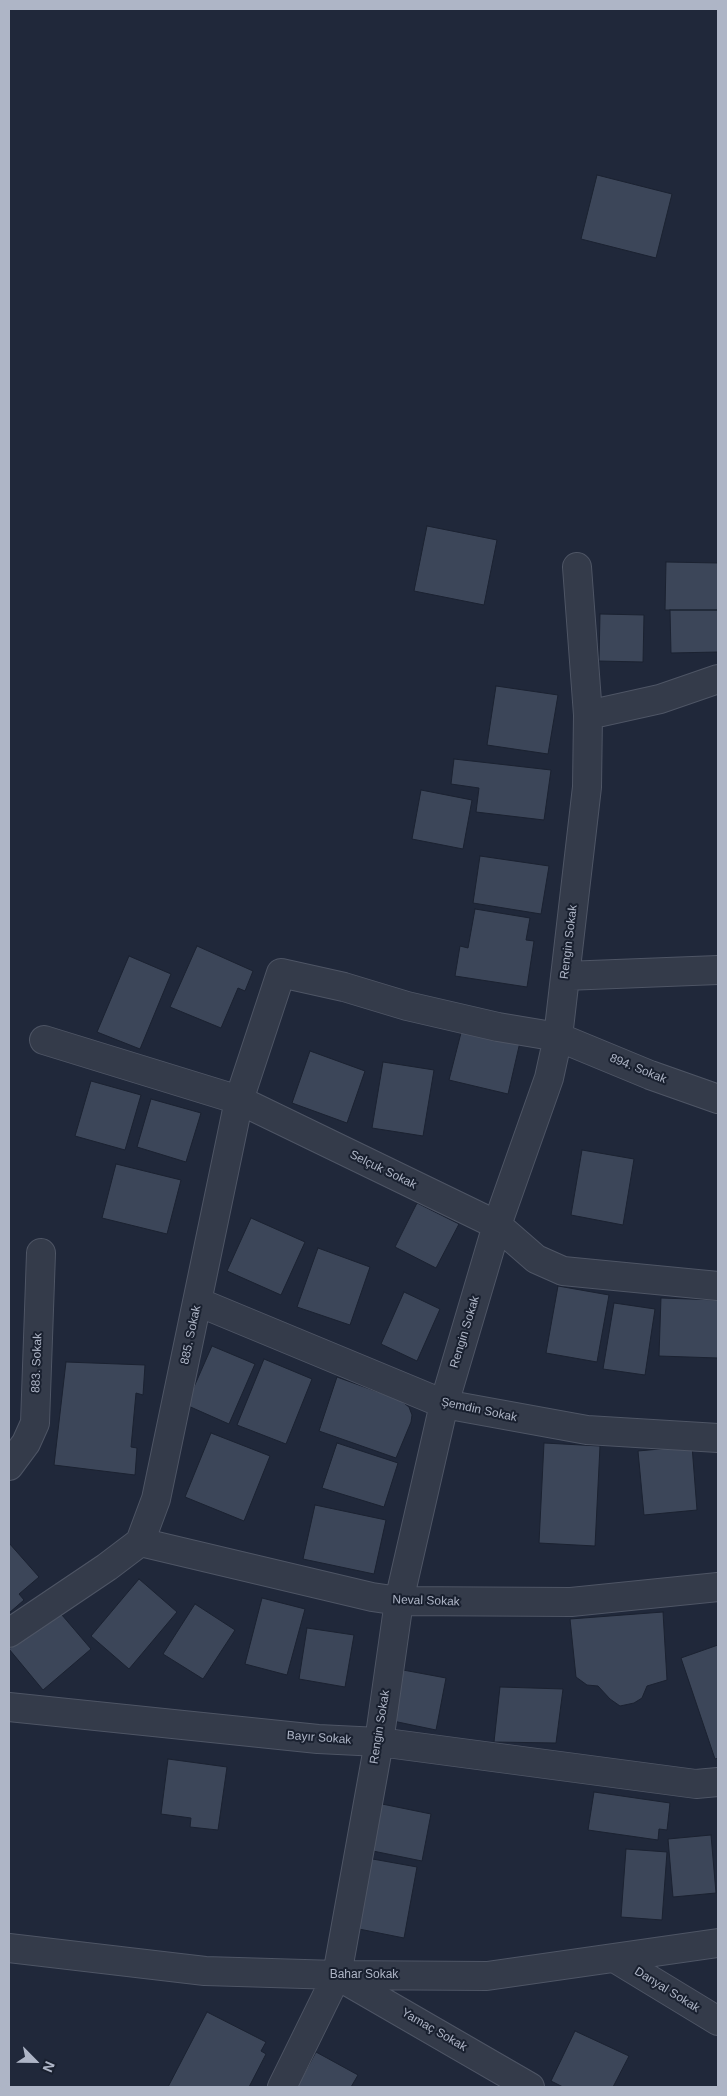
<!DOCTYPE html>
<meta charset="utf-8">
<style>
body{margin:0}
#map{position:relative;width:727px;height:2096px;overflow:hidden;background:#20283a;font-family:Arial,sans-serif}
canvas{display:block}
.frame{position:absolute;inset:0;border:10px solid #aeb5c6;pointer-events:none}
.north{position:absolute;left:10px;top:2036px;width:50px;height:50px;-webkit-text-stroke:4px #19202f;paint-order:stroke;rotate:113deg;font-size:14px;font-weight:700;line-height:20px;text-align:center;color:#aeb5c6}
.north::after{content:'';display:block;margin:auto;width:18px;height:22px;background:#aeb5c6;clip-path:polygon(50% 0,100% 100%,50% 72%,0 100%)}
</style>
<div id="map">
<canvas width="727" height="2096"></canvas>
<div class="frame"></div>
<div class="north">N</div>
</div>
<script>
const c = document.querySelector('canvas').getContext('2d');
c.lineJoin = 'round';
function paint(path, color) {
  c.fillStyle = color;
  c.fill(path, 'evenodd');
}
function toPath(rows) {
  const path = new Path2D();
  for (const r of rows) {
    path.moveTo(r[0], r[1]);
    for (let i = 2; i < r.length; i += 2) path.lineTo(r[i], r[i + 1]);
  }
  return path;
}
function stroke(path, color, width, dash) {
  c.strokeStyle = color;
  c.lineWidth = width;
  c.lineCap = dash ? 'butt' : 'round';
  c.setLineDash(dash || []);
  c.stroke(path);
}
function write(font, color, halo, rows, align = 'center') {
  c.font = font + ' Arial,sans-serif';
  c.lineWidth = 4;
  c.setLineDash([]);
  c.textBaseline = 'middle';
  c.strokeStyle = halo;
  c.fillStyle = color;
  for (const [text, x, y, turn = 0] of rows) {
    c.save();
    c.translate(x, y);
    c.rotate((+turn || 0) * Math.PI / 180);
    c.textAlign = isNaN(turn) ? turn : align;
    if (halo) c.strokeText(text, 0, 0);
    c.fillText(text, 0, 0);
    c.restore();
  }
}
const building = toPath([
 [597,175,672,194,656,258,581,239,597,175],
 [427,526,497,540,484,605,414,591,427,526],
 [666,562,718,563,718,610,665,610,666,562],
 [670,610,718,610,718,652,671,653,670,610],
 [600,614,644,615,643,662,599,661,600,614],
 [496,686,558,695,548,754,487,745,496,686],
 [454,759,551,770,544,820,476,812,479,788,451,784,454,759],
 [421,790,472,800,463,849,412,839,421,790],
 [480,856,549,866,541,914,473,903,480,856],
 [475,909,530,918,526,940,534,941,527,987,455,976,460,946,468,948,475,909],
 [197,946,253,971,245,991,238,988,221,1028,170,1007,197,946],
 [129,956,171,974,140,1049,97,1032,129,956],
 [462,1029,520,1042,508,1094,449,1080,462,1029],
 [310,1051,365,1071,347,1123,292,1103,310,1051],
 [383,1062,434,1070,423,1136,372,1128,383,1062],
 [91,1081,141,1095,125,1150,75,1136,91,1081],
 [151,1099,201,1113,186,1162,137,1147,151,1099],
 [582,1150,634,1159,623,1225,571,1215,582,1150],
 [116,1164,181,1180,167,1234,102,1218,116,1164],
 [417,1203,459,1224,436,1268,395,1247,417,1203],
 [251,1218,305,1242,281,1295,227,1271,251,1218],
 [318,1248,370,1267,350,1325,297,1307,318,1248],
 [558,1286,609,1295,597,1362,546,1353,558,1286],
 [404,1292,440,1309,417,1361,381,1344,404,1292],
 [661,1298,718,1300,718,1358,659,1356,661,1298],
 [614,1303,655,1309,645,1375,603,1369,614,1303],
 [212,1346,255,1364,229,1424,186,1405,212,1346],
 [264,1359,312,1379,286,1444,237,1425,264,1359],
 [66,1362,145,1365,143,1395,136,1393,131,1447,137,1448,135,1475,54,1465,66,1362],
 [337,1377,400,1400,409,1407,412,1415,411,1422,396,1458,319,1431,337,1377],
 [211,1433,270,1456,244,1521,185,1497,211,1433],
 [337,1443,398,1463,384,1507,322,1488,337,1443],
 [544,1443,600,1446,595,1546,539,1543,544,1443],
 [692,1446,697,1510,644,1515,638,1451,692,1446],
 [315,1505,386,1520,374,1574,303,1559,315,1505],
 [9,1543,39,1577,19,1594,24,1600,9,1613,9,1543],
 [139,1579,177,1612,129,1669,91,1636,139,1579],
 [262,1598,305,1609,287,1675,245,1664,262,1598],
 [195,1604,235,1630,203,1679,163,1654,195,1604],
 [56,1608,91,1649,43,1690,9,1649,56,1608],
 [663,1612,667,1680,647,1686,642,1698,634,1703,620,1706,610,1699,598,1686,587,1685,576,1677,570,1619,663,1612],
 [307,1628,354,1635,345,1687,299,1679,307,1628],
 [718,1645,718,1758,715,1759,681,1658,718,1645],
 [403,1670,446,1678,436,1730,393,1721,403,1670],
 [500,1687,563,1689,556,1743,494,1742,500,1687],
 [168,1759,227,1767,218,1830,190,1827,191,1818,161,1814,168,1759],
 [594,1792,670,1803,667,1830,659,1829,658,1840,588,1830,594,1792],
 [377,1803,431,1814,422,1861,368,1850,377,1803],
 [711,1835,716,1893,673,1897,668,1839,711,1835],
 [626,1849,667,1852,662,1920,621,1917,626,1849],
 [367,1858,417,1867,404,1938,354,1928,367,1858],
 [207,2012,266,2042,261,2051,266,2054,249,2087,168,2087,207,2012],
 [575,2031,629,2056,613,2087,563,2087,551,2081,575,2031],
 [316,2052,358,2075,351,2087,297,2087,316,2052]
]);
const street = toPath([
 [588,715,660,699,718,679],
 [565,976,718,970],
 [44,1040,239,1100,497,1225,536,1259,563,1271,718,1286],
 [198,1302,444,1404,587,1430,718,1438],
 [9,1466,26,1443,35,1423,41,1253],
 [140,1542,372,1597,399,1601,571,1602,718,1587],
 [9,1633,107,1567,140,1542,156,1499,239,1100,281,973,344,987,407,1006,498,1027,558,1037,650,1075,718,1099],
 [9,1707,318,1739,379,1742,696,1784,718,1782],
 [9,1948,205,1971,337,1975,487,1976,718,1943],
 [616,1959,718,2021],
 [338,1976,530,2087],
 [282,2087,337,1975,379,1742,399,1601,444,1404,497,1225,549,1078,558,1037,587,787,588,715,577,567]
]);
const streetNames = [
 ["Rengin Sokak",569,942,-83],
 ["894. Sokak",638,1069,22],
 ["Selçuk Sokak",383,1170,26],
 ["Rengin Sokak",465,1332,-73],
 ["885. Sokak",191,1335,-78],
 ["883. Sokak",37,1363,-88],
 ["Şemdin Sokak",479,1410,12],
 ["Neval Sokak",426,1601,2],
 ["Rengin Sokak",380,1727,-81],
 ["Bayır Sokak",319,1738,4],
 ["Bahar Sokak",364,1975],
 ["Danyal Sokak",667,1990,32],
 ["Yamaç Sokak",434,2030,30]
];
paint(building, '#3c4659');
stroke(building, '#1b2231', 1);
stroke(street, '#4e5565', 30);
stroke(street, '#343b4a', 28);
write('12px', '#aeb5c6', '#19202f', streetNames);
</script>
